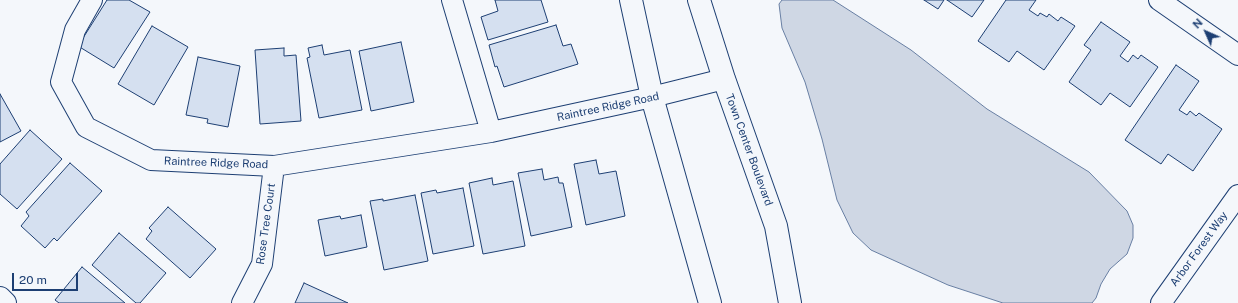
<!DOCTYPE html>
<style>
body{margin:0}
#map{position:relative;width:1238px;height:303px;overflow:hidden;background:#f4f7fb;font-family:"Public Sans",sans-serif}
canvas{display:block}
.north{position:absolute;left:1186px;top:12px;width:40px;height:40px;-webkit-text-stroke:3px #f4f7fb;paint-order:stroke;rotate:315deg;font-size:11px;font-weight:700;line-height:16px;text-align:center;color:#1d3f73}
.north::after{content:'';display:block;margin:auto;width:14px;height:18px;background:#1d3f73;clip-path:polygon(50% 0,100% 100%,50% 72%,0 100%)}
.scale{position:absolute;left:12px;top:273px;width:66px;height:18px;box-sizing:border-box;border:2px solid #1d3f73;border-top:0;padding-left:5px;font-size:12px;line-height:14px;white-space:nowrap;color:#1d3f73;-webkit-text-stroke:3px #f4f7fb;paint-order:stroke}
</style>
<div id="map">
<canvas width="1238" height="303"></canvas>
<div class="north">N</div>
<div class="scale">20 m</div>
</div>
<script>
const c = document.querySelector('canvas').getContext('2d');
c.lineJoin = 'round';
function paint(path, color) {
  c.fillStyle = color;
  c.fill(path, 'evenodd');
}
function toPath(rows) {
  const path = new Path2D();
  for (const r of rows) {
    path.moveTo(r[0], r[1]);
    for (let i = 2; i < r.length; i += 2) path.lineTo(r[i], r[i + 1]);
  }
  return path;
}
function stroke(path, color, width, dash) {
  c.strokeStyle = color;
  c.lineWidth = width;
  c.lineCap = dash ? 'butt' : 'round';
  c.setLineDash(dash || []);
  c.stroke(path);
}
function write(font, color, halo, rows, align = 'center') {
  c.font = font + ' "Public Sans",sans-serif';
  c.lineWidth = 3;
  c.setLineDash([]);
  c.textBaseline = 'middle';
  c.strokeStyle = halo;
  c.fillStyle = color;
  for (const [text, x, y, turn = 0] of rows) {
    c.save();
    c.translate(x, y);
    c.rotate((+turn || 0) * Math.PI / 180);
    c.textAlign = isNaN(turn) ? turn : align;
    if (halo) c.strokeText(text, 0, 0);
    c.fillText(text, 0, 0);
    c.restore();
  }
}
const water = toPath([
 [782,0,833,0,911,50,987,109,1089,172,1127,211,1133,225,1133,238,1127,254,1110,269,1101,284,1096,298,1092,303,1003,303,948,285,871,250,853,233,837,200,822,139,805,82,782,28,779,4,782,0]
]);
const building = toPath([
 [107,0,129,0,150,12,114,68,78,46,107,0],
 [495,0,541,0,548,22,488,40,481,17,498,11,495,0],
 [924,0,944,0,938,9,924,0],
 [947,0,984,0,972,17,947,0],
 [1006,0,1036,0,1029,10,1038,16,1040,13,1047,17,1049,14,1058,21,1061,17,1075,26,1044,70,1017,51,1009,62,978,41,1006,0],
 [1101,22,1130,42,1120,56,1128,62,1133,55,1138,59,1141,55,1158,67,1130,107,1110,93,1101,105,1069,82,1091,50,1084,45,1101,22],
 [556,25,563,46,571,44,578,64,504,87,497,66,495,67,489,45,556,25],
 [152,26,188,47,154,105,118,84,152,26],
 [401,42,414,102,371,111,359,51,401,42],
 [322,45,324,55,350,50,362,110,319,118,307,58,310,57,308,48,322,45],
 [284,48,284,56,296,55,301,121,260,124,255,50,284,48],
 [198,57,240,66,228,127,207,123,208,119,186,115,198,57],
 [1176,65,1199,81,1179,110,1187,115,1190,111,1196,116,1199,113,1222,129,1193,171,1168,154,1161,164,1125,140,1176,65],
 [0,94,21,131,0,142,0,94],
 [30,130,62,159,17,209,0,194,0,164,30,130],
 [596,160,599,174,616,171,625,216,586,225,574,164,596,160],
 [70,163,102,191,57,241,54,238,45,248,21,226,29,216,26,212,70,163],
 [542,169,544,180,558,177,559,183,563,183,572,227,531,236,518,173,542,169],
 [492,178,493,185,513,181,525,246,483,254,469,183,492,178],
 [463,188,474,246,433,254,421,193,436,190,437,193,463,188],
 [415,195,428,261,384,270,370,201,383,199,383,201,415,195],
 [168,207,216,249,190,278,146,239,152,231,149,228,168,207],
 [361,215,367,247,325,256,318,220,340,216,341,219,361,215],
 [119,233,166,273,140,303,136,303,92,265,119,233],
 [82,267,125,303,59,303,55,300,82,267],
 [304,283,348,303,295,303,304,283]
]);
const street = toPath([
 [92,0,75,30,61,82,86,127,151,160,274,166,491,132,652,97,724,79],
 [452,0,491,132],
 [1159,0,1238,55],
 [242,303,262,264,274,166],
 [1161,303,1238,195]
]);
const secondary = toPath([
 [631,0,652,97,710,303],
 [699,0,724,79,776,226,790,303],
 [0,298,5,303]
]);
const streetNames = [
 ["Raintree Ridge Road",608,107,-12],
 ["Town Center Boulevard",749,150,70],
 ["Raintree Ridge Road",216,163,2],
 ["Rose Tree Court",266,224,-82],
 ["Arbor Forest Way",1199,249,-54]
];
paint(water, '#cfd7e4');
stroke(water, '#687fa3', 1);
paint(building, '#d5e0f0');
stroke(building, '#1d3f73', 1);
stroke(street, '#1d3f73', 22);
stroke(secondary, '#1d3f73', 24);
stroke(street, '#f4f7fb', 20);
stroke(secondary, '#f4f7fb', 22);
write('11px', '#1d3f73', '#f4f7fb', streetNames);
</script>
